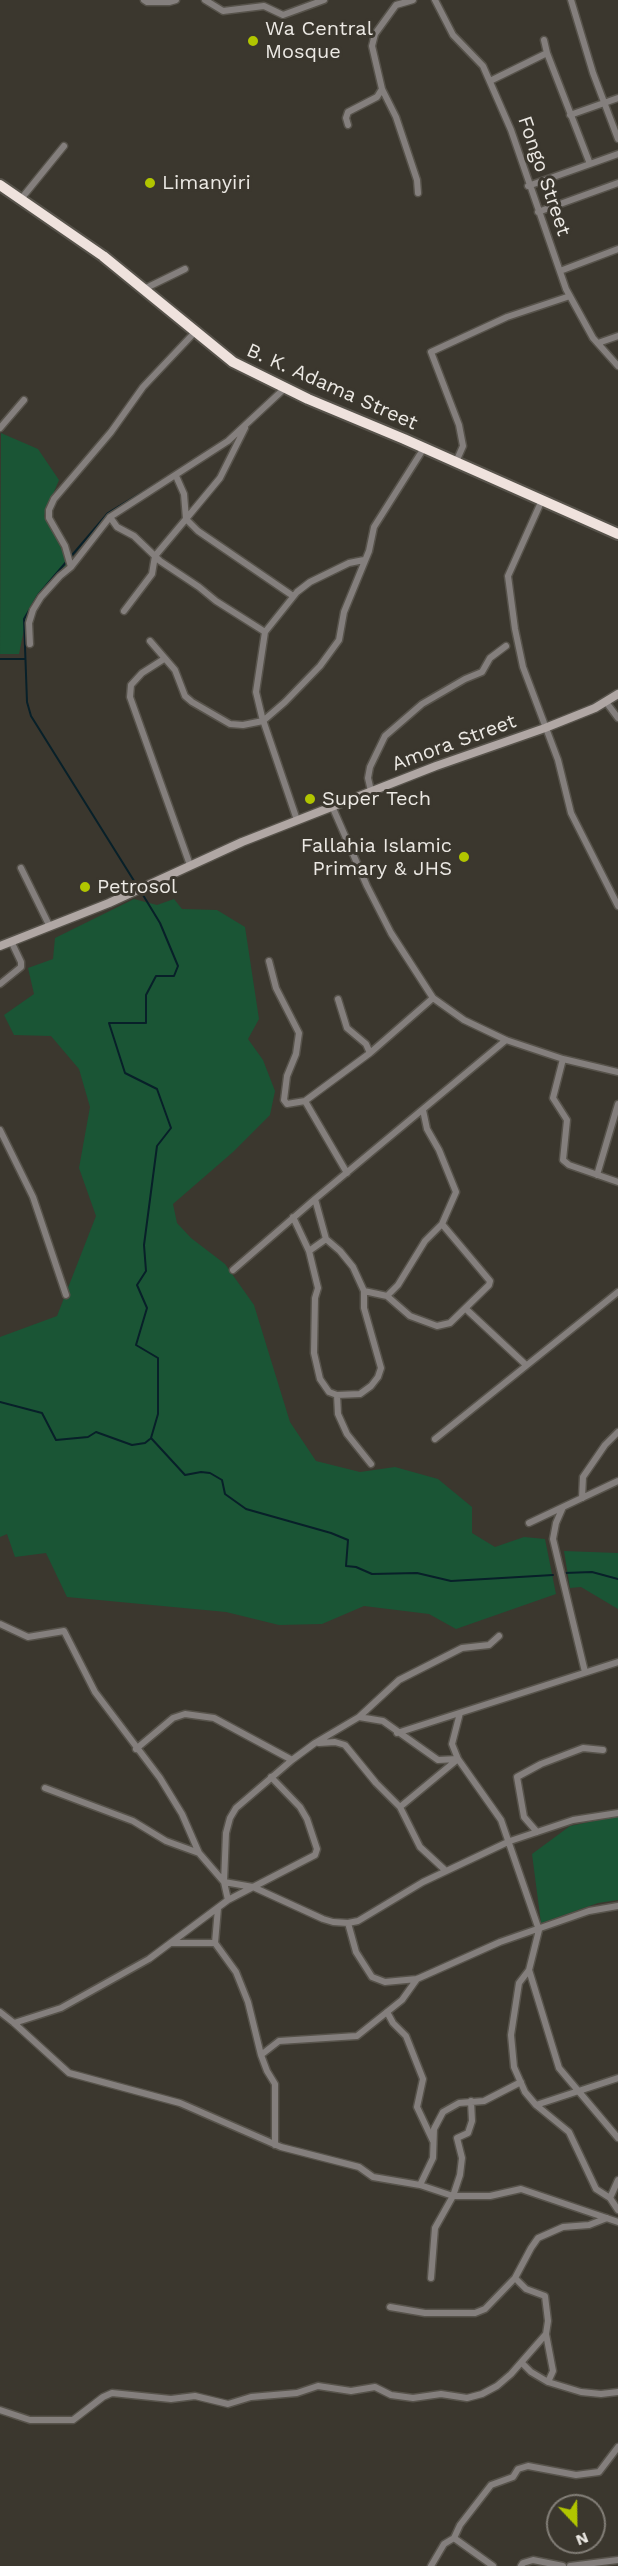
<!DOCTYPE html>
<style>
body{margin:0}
#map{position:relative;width:618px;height:2566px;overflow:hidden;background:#3b372e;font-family:"Work Sans",sans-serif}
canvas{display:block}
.north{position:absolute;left:546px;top:2494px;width:60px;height:60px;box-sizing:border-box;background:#3b372e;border:2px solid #827e77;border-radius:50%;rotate:158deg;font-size:16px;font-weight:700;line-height:24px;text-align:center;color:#ece9e4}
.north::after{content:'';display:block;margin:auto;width:21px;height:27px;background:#b1c500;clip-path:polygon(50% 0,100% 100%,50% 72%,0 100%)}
</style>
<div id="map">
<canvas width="618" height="2566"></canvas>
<div class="north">N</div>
</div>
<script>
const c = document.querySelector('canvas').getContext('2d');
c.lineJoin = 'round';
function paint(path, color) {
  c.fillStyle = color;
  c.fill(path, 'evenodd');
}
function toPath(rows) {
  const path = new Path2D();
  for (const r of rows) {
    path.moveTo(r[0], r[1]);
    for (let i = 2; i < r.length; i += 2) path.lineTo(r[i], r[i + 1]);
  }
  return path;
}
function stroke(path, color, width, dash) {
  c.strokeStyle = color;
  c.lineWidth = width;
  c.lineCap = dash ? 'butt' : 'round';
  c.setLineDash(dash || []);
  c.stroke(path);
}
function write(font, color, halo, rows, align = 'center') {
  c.font = font + ' "Work Sans",sans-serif';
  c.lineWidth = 6;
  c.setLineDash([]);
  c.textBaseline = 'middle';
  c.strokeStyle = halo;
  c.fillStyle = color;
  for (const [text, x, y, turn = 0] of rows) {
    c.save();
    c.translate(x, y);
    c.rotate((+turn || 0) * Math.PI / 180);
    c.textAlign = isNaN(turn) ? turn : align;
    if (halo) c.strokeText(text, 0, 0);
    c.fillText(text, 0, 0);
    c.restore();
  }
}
const green = toPath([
 [1,433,38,449,59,480,44,516,69,562,28,610,19,654,0,654],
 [134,899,157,905,174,899,182,909,217,910,245,927,259,1019,248,1039,263,1060,275,1091,270,1115,233,1152,173,1204,177,1223,191,1238,225,1264,254,1305,290,1422,316,1461,360,1472,395,1467,438,1479,472,1507,472,1533,495,1547,524,1537,545,1539,556,1594,456,1629,429,1614,364,1606,322,1624,279,1625,226,1612,67,1597,46,1553,15,1557,7,1534,0,1537,0,1337,57,1316,96,1216,79,1168,90,1107,79,1069,51,1036,14,1035,4,1015,34,994,28,968,53,959,55,938],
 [564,1551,618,1553,618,1609,581,1587,570,1588],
 [618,1816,618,1900,598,1903,541,1923,532,1854,570,1826]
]);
const stream = toPath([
 [0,659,24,659],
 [136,884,31,716,27,702,24,619,38,595,108,513,175,472],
 [143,895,160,923,178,966,174,976,156,976,146,995,146,1023,109,1023,125,1073,157,1089,171,1128,157,1146,144,1245,146,1271,137,1285,147,1308,136,1345,158,1358,158,1414,151,1438,185,1475,201,1472,210,1473,222,1480,225,1494,246,1509,331,1533,348,1540,346,1566,356,1567,372,1574,417,1573,451,1581,553,1575],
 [0,1402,42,1413,56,1440,88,1437,96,1432,132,1445,145,1443,150,1439],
 [564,1573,592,1572,618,1579]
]);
const street = toPath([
 [144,0,147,2,169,2,176,0],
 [205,0,223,11,264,6,283,15,324,0],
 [435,0,453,35,483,66,511,130,566,289,593,338,618,366],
 [571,0,593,73,618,139],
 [547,53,590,164],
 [490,81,547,53,544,40],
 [382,89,396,117,417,180,418,193],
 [570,115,618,98],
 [348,125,346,118,348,112,377,97,382,89,372,46,375,34,396,5,413,0],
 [528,186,618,154],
 [21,199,64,146],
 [538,212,618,183],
 [560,271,618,249],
 [144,289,185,269],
 [598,343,618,336],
 [0,428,24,400],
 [245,428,220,478,186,519,198,531,293,596],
 [456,462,463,446,459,425,431,352,507,317,570,296],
 [542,500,508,576,515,629,523,667,558,760,571,813,618,906],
 [110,517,117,527,134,536,160,561,199,587,216,601,265,632],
 [71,567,65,546,49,518,49,510,54,499,111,432,143,387,195,332],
 [124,611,152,574,155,556,186,519,184,494,176,476],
 [150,641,175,670,185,696,192,702,230,724,243,725,263,721,285,702,320,666,339,640,344,612,369,551,374,527,424,448],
 [30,644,29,623,33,610,41,597,60,576,71,567,110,517,228,441,285,388],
 [164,659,142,673,131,685,130,697,190,865],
 [606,702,618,718],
 [371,791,368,778,370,767,385,736,422,704,465,679,482,672,490,658,506,646],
 [332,806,367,886,391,933,433,998,464,1020,506,1040,563,1059,618,1072],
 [297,820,262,717,256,692,265,632,297,592,310,582,349,563,364,560],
 [21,868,50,927],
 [269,961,276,988,299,1033,296,1054,287,1076,284,1100,287,1104,305,1101,370,1053,433,998],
 [0,984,21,967,21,962,11,941],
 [338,999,347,1028,366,1044,370,1053],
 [563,1059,553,1098,567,1120,563,1160,569,1165,618,1182],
 [305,1101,347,1173],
 [0,1130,33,1197,66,1295],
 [597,1175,618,1104],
 [315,1199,326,1239,340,1251,353,1267,364,1291,364,1308,381,1368,378,1377,371,1386,360,1394,337,1395,329,1392,320,1379,314,1353,315,1298,318,1288,309,1251,326,1239],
 [293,1217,309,1251],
 [233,1270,315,1199,506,1040],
 [364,1291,387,1296,410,1316,437,1326,450,1323,489,1285,490,1281,442,1224],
 [387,1296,398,1285,425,1241,442,1224,456,1192,439,1150,427,1129,423,1110],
 [466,1309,526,1365],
 [337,1395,338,1414,347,1434,371,1464],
 [435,1439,618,1292],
 [582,1498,583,1477,605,1445,618,1432],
 [563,1507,556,1523,553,1539,585,1672],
 [529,1523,618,1481],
 [0,1624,28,1637,64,1631,95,1692,160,1778,182,1814,199,1853],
 [460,1713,452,1744,458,1759,501,1820,539,1930,529,1970,559,2068,618,2138],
 [359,1717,399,1680,462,1648,489,1645,499,1636],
 [397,1733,618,1662],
 [319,1743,335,1742,345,1745,376,1783,400,1807],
 [136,1749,173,1718,185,1714,214,1718,292,1760],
 [45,1788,133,1821,166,1841,199,1853,224,1882,253,1887,323,1919,333,1922,348,1923,358,1921,423,1882,510,1841,573,1820,618,1813],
 [537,1832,524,1817,517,1777,541,1764,583,1748,603,1750],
 [446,1871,420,1847,400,1807,458,1759],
 [228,1900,224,1882,226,1833,230,1818,236,1808,292,1760,315,1743,359,1717,383,1721,438,1760,458,1759],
 [218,1908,215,1943,236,1972,248,2002,261,2055],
 [348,1923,356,1952,372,1977,385,1982,417,1979,500,1942,589,1911,618,1906],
 [171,1943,215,1943],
 [529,1970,519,1983,511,2035,514,2067,525,2092,536,2105,569,2132,596,2189,610,2198,618,2210],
 [0,2012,14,2023,69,2073,180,2103,281,2147,359,2167,373,2177,420,2185,453,2196,490,2196,521,2189,618,2222],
 [387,2012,393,2023,406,2036,423,2079,417,2107,433,2141],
 [14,2023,61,2008,149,1959,228,1900,315,1855,317,1849,307,1819,300,1807,271,1777],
 [536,2105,618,2078],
 [275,2145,275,2084,267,2071,261,2055,279,2041,357,2036,402,2000,417,1979],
 [420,2185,433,2158,434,2129,443,2112,459,2103,484,2101,521,2082],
 [610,2198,618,2180],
 [431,2278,435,2228,453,2196,460,2175,462,2158,457,2138,468,2133,472,2121,471,2101],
 [390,2307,425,2313,475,2313,485,2309,515,2278],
 [546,2334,553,2371,548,2382],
 [522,2363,531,2372,548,2382,581,2392,601,2394,618,2392],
 [0,2410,30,2420,73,2420,103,2397,112,2393,171,2399,195,2396,228,2404,251,2397,297,2393,318,2386,351,2391,375,2387,391,2395,413,2398,441,2394,467,2398,482,2394,497,2386,511,2374,546,2334,548,2321,545,2296,526,2289,515,2278,531,2248,538,2238,563,2227,589,2225,607,2218],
 [454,2538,493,2566],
 [431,2566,444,2544,454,2538,460,2525,491,2485,513,2477,518,2469,528,2466,576,2475,599,2472,618,2447],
 [521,2566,523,2563,533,2560,563,2566],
 [570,2566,618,2560]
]);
const secondary = toPath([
 [0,946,109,903,242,842,436,766,545,728,595,708,618,694]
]);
const highway = toPath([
 [0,185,103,256,233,362,308,399,404,439,618,534]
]);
const markers = [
 [253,41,6,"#b1c500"],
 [150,183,6,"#b1c500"],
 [310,799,6,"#b1c500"],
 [464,857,6,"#b1c500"],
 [85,887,6,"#b1c500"]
];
const poiNames = [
 ["Wa Central",265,29],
 ["Mosque",265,52],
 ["Limanyiri",162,183],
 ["Super Tech",322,799],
 ["Fallahia Islamic",452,846,"right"],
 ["Primary & JHS",452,869,"right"],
 ["Petrosol",97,887]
];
const streetNames = [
 ["Fongo Street",544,176,71],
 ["B. K. Adama Street",332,387,24],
 ["Amora Street",454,743,-20]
];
paint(green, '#1a5535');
stroke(stream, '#082029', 2);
stroke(street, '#57534b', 9);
stroke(secondary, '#57534b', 11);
stroke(highway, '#57534b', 14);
stroke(street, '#847f7d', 6);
stroke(secondary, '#b0a7a4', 8);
stroke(highway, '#efe2dd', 10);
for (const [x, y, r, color] of markers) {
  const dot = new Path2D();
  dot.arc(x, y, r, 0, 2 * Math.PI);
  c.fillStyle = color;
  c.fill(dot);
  stroke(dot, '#3b372e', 2);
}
write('20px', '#ece9e4', '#3b372e', poiNames, 'left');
write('20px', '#ece9e4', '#3b372e', streetNames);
</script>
